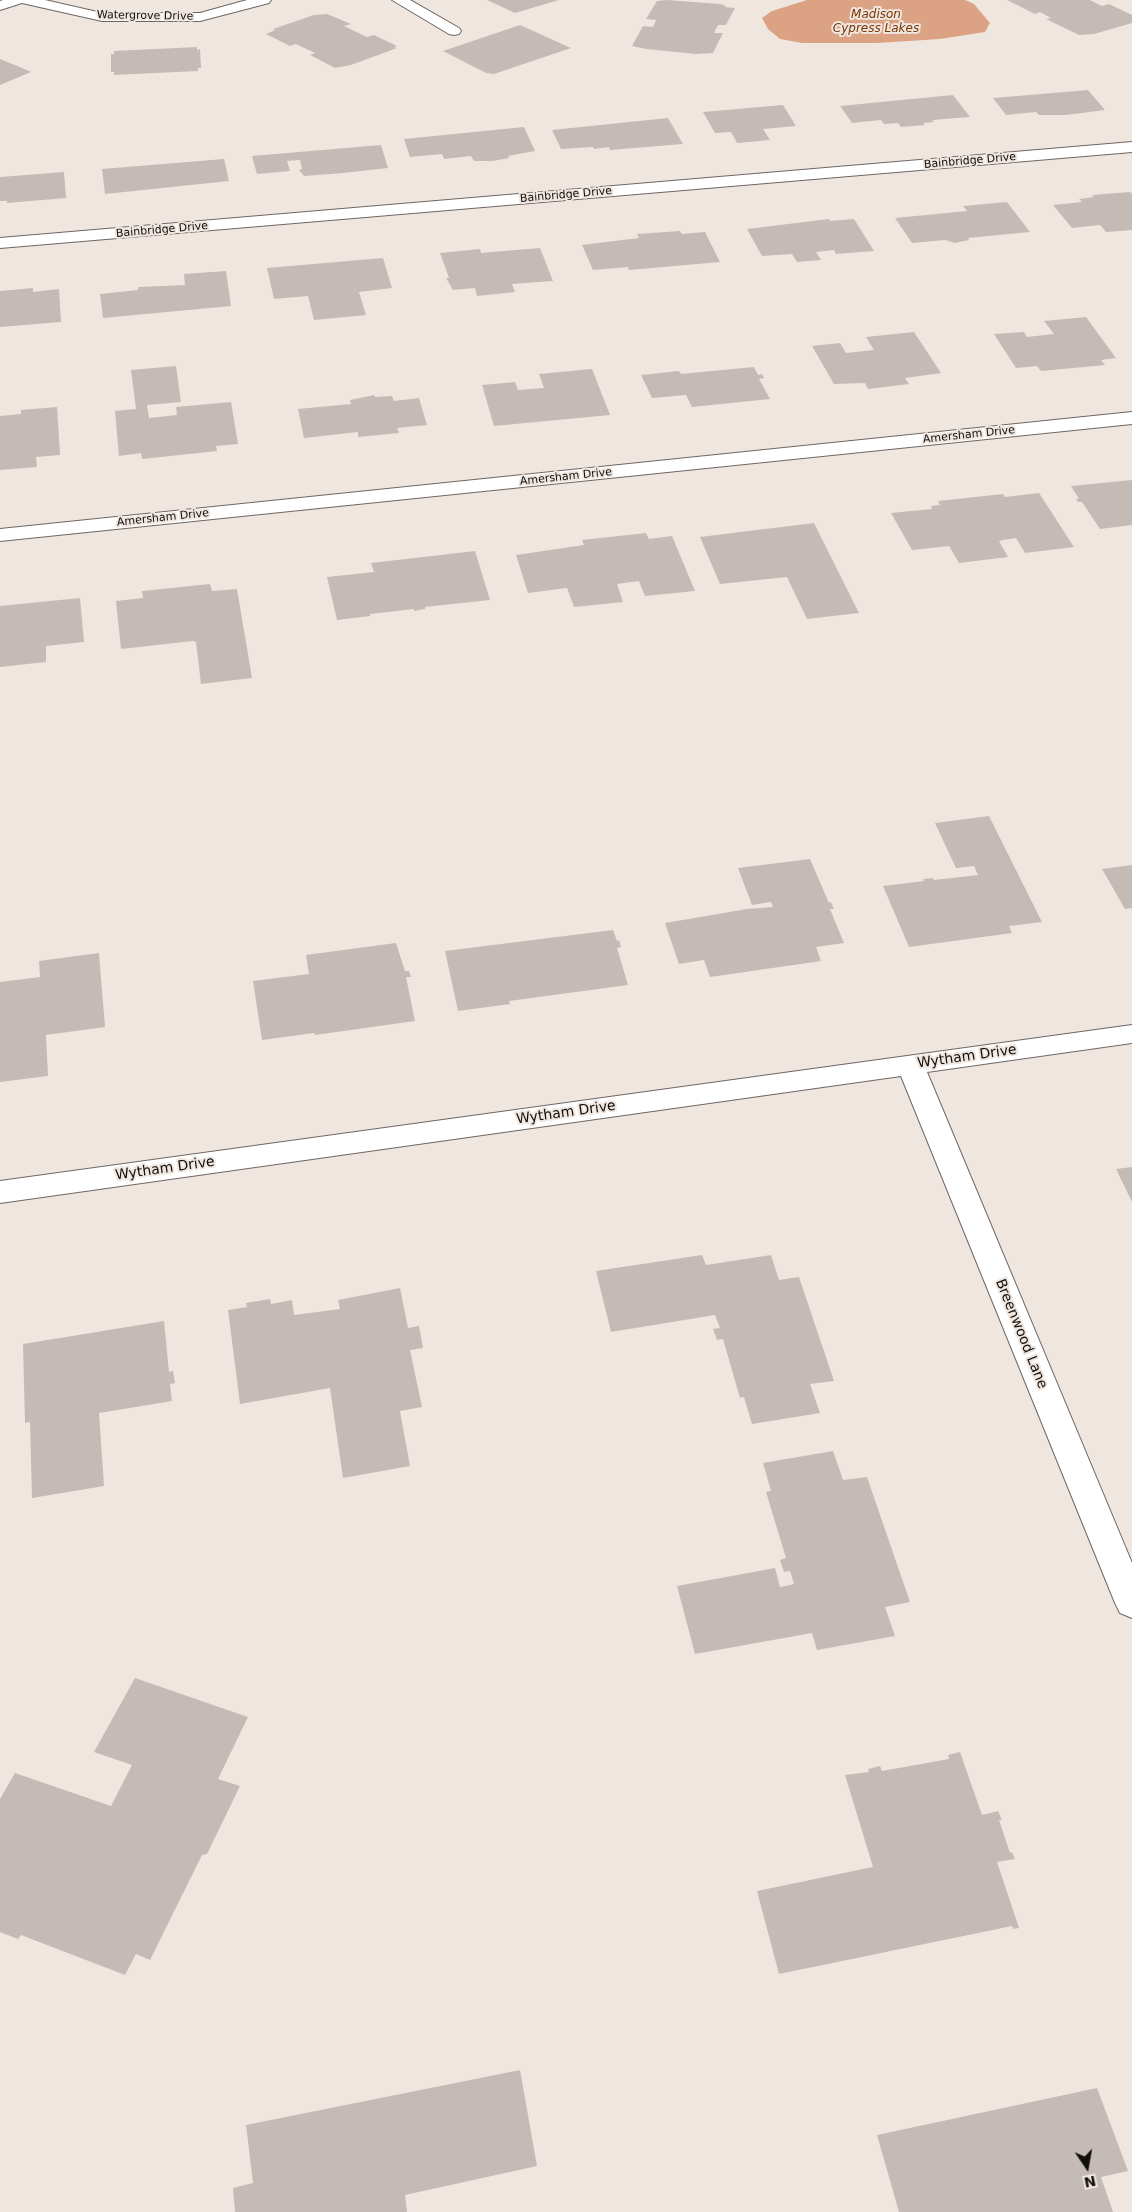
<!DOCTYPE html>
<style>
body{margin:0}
#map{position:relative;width:1132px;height:2212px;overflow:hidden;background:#f0e6e0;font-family:"DejaVu Sans",sans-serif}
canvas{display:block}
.north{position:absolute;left:1062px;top:2142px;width:50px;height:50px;-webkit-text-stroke:4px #f0e6e0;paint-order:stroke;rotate:168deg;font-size:14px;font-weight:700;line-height:20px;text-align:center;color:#110e0c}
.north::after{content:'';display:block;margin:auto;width:18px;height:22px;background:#110e0c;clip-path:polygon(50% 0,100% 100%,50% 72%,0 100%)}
</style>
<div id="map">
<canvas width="1132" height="2212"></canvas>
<div class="north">N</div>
</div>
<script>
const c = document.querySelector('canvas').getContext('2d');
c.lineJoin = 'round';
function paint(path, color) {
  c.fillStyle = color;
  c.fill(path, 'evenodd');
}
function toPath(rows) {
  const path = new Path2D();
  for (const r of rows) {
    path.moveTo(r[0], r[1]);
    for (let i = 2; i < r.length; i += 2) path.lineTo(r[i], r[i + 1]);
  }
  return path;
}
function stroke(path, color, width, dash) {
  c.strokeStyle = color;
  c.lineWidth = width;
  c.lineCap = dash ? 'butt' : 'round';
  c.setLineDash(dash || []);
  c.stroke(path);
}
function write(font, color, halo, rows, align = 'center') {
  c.font = font + ' "DejaVu Sans",sans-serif';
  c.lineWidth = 4;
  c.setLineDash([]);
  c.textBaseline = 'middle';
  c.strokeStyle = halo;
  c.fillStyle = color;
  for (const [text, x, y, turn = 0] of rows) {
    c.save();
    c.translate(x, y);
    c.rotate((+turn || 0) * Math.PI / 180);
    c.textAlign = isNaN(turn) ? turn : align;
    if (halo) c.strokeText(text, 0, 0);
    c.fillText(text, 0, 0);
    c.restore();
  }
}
const water = toPath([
 [807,0,965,0,974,4,990,23,985,32,940,39,877,43,802,43,780,39,768,29,762,18,772,11]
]);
const building = toPath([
 [487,0,559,0,515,13],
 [667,0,720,4,726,6,725,7,735,8,726,25,718,25,714,33,723,33,713,53,696,54,646,49,632,46,643,26,653,27,656,20,646,19,657,1],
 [1007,0,1090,0,1102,6,1109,4,1132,15,1132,23,1094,34,1079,35,1046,19,1051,18,1040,12,1035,14],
 [327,14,351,24,344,26,367,37,374,35,397,46,394,47,397,48,351,65,335,68,310,55,315,53,296,44,290,46,266,34,275,30,273,29,314,15],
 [520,25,571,48,494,74,486,73,443,51],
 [197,47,197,50,200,49,201,68,198,68,198,71,114,75,114,72,111,72,111,54,114,54,114,51],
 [0,59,22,68,31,72,0,85],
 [1088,90,1105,110,1066,115,1039,115,1036,112,1006,115,993,98],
 [953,95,970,117,932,120,934,122,923,123,925,125,901,127,898,123,884,124,881,120,852,123,840,106],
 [783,105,796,126,763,129,770,140,737,143,731,132,715,133,703,112],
 [668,118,683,144,610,150,609,147,594,149,593,147,561,149,552,130],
 [524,127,535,151,508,156,509,158,493,161,474,161,471,156,444,159,442,154,410,157,404,139],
 [381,145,388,168,343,173,304,176,299,170,302,169,300,160,287,161,290,171,257,174,252,156],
 [224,159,229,181,105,194,102,169],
 [64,172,66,198,7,203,7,201,0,201,0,177],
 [1130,192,1132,194,1132,230,1106,232,1100,225,1072,228,1053,205,1082,202,1079,199,1094,197,1092,195],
 [1007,202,1030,232,968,238,969,240,955,243,945,240,912,243,895,218,967,211,963,206],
 [829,219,830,221,854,219,874,251,836,254,834,250,816,252,821,260,797,262,792,254,762,256,747,229],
 [680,231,682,234,705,232,720,262,629,270,628,267,593,270,582,245,639,238,637,234],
 [540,248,553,281,512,284,515,292,477,296,475,288,453,290,446,278,449,278,440,253,480,249,481,253],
 [383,258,392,288,359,292,366,315,314,320,308,296,274,299,267,268],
 [226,271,231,306,103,318,100,294,138,290,138,287,185,285,184,274],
 [33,288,33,292,59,289,61,322,0,327,0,291],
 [1086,317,1116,358,1101,360,1105,365,1041,371,1037,366,1016,368,994,334,1024,332,1027,337,1054,334,1044,321],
 [914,332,941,373,905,378,909,384,868,389,865,383,834,384,812,346,840,343,846,353,874,350,866,337],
 [176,366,181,402,147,405,149,418,177,415,176,407,231,402,238,444,216,446,217,451,142,459,141,453,119,456,115,411,136,409,131,370],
 [754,367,758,375,762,374,764,378,759,379,770,399,692,407,686,395,652,398,641,375,679,371,681,374],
 [592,369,610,415,494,426,482,385,515,382,518,390,544,388,539,374],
 [374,395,375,397,392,396,394,401,419,398,427,425,397,428,399,433,358,437,358,432,304,438,298,409,351,404,350,400],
 [57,407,60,455,36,457,37,467,0,470,0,416,21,414,21,410],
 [1132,480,1132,525,1100,529,1082,502,1078,502,1076,499,1079,499,1071,486],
 [1039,493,1074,547,1025,553,1016,538,1003,540,999,541,1008,557,959,563,949,546,912,550,891,513,932,509,931,506,940,505,938,501,1003,494,1005,497],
 [814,523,859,613,807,619,787,577,720,584,700,537],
 [646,533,649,539,672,536,695,591,645,596,639,581,617,584,623,602,574,607,567,588,528,593,516,555,584,545,582,540],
 [475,551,490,600,425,607,425,609,414,611,414,609,370,614,370,616,337,620,327,577,374,572,371,563],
 [210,584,212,591,237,589,252,678,201,684,196,642,193,641,121,649,116,601,143,598,142,591],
 [80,598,84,642,46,646,46,662,0,667,0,606],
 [989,816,1042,922,1009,926,1012,933,909,947,883,886,924,881,923,879,933,878,934,880,978,875,974,866,956,868,935,823],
 [810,859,829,903,831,902,834,909,830,909,844,943,816,947,821,961,710,977,704,960,679,964,665,923,747,909,773,907,771,902,752,905,738,868],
 [1132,865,1132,908,1125,909,1102,869],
 [613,930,617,941,619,940,621,947,617,948,628,985,509,1001,510,1004,458,1011,445,951],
 [396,943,405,971,409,971,411,977,406,977,415,1021,315,1035,314,1033,262,1040,253,981,309,974,306,955],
 [99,953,105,1027,46,1035,48,1076,0,1082,0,982,40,977,39,961],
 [1132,1167,1132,1202,1116,1169],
 [702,1255,706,1265,771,1255,779,1280,799,1277,834,1381,810,1384,820,1413,752,1424,744,1397,740,1398,723,1339,717,1340,713,1329,720,1328,715,1315,611,1332,596,1271],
 [400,1288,408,1328,419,1326,423,1348,410,1350,422,1407,400,1411,410,1466,343,1478,330,1388,240,1404,228,1310,247,1307,246,1303,270,1299,271,1304,292,1300,294,1315,340,1309,338,1300],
 [164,1321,169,1372,173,1371,175,1383,170,1384,172,1401,99,1413,104,1486,32,1498,30,1422,25,1423,23,1344],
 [833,1451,843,1480,867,1477,910,1602,885,1607,895,1636,817,1650,812,1633,695,1654,677,1586,775,1568,780,1587,794,1584,790,1571,784,1572,780,1560,786,1558,766,1492,771,1491,763,1463],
 [135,1678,248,1717,218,1779,240,1786,207,1854,202,1855,150,1960,136,1954,125,1975,21,1935,18,1939,0,1932,0,1799,15,1773,111,1806,132,1765,94,1752],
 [960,1752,982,1815,998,1811,1002,1820,999,1820,1010,1853,1012,1852,1015,1859,997,1862,1019,1928,1013,1929,1012,1926,779,1974,757,1891,873,1867,845,1775,869,1772,868,1769,880,1766,882,1771,949,1759,948,1755],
 [520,2070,537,2166,405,2195,407,2212,235,2212,233,2188,253,2183,246,2125],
 [1097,2088,1128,2171,1101,2177,1113,2212,899,2212,877,2135]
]);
const street = toPath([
 [3,0,45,0,102,13,200,13,247,0,271,0,269,3,200,21,102,21,22,3,0,10,0,1,3,0],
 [392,0,410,0,459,28,461,31,459,34,454,35,449,34,392,0],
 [1132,142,1132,152,0,248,0,238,1132,142],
 [1132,412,1132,424,0,541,0,529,1132,412],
 [1132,1025,1132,1043,927,1072,1132,1563,1132,1618,1120,1613,1115,1603,901,1076,0,1203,0,1181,1132,1025]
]);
const farStreetnames = [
 ["Watergrove Drive",145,16,1],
 ["Bainbridge Drive",970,161,-5],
 ["Bainbridge Drive",566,195,-5],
 ["Bainbridge Drive",162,230,-5],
 ["Amersham Drive",969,435,-6],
 ["Amersham Drive",566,477,-6],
 ["Amersham Drive",163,518,-6]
];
const farWaternames = [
 ["Madison",876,15],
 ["Cypress Lakes",876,29]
];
const streetNames = [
 ["Wytham Drive",967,1057,-8],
 ["Wytham Drive",566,1113,-8],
 ["Wytham Drive",165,1169,-8],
 ["Breenwood Lane",1021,1334,68]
];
paint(water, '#dba383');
paint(building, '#c5bbb6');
stroke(street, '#6f6662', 2);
paint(street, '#fff');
write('11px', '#110e0c', '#f0e6e0', farStreetnames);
write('italic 12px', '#783500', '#f0e6e0', farWaternames);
write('14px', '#110e0c', '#f0e6e0', streetNames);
</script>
